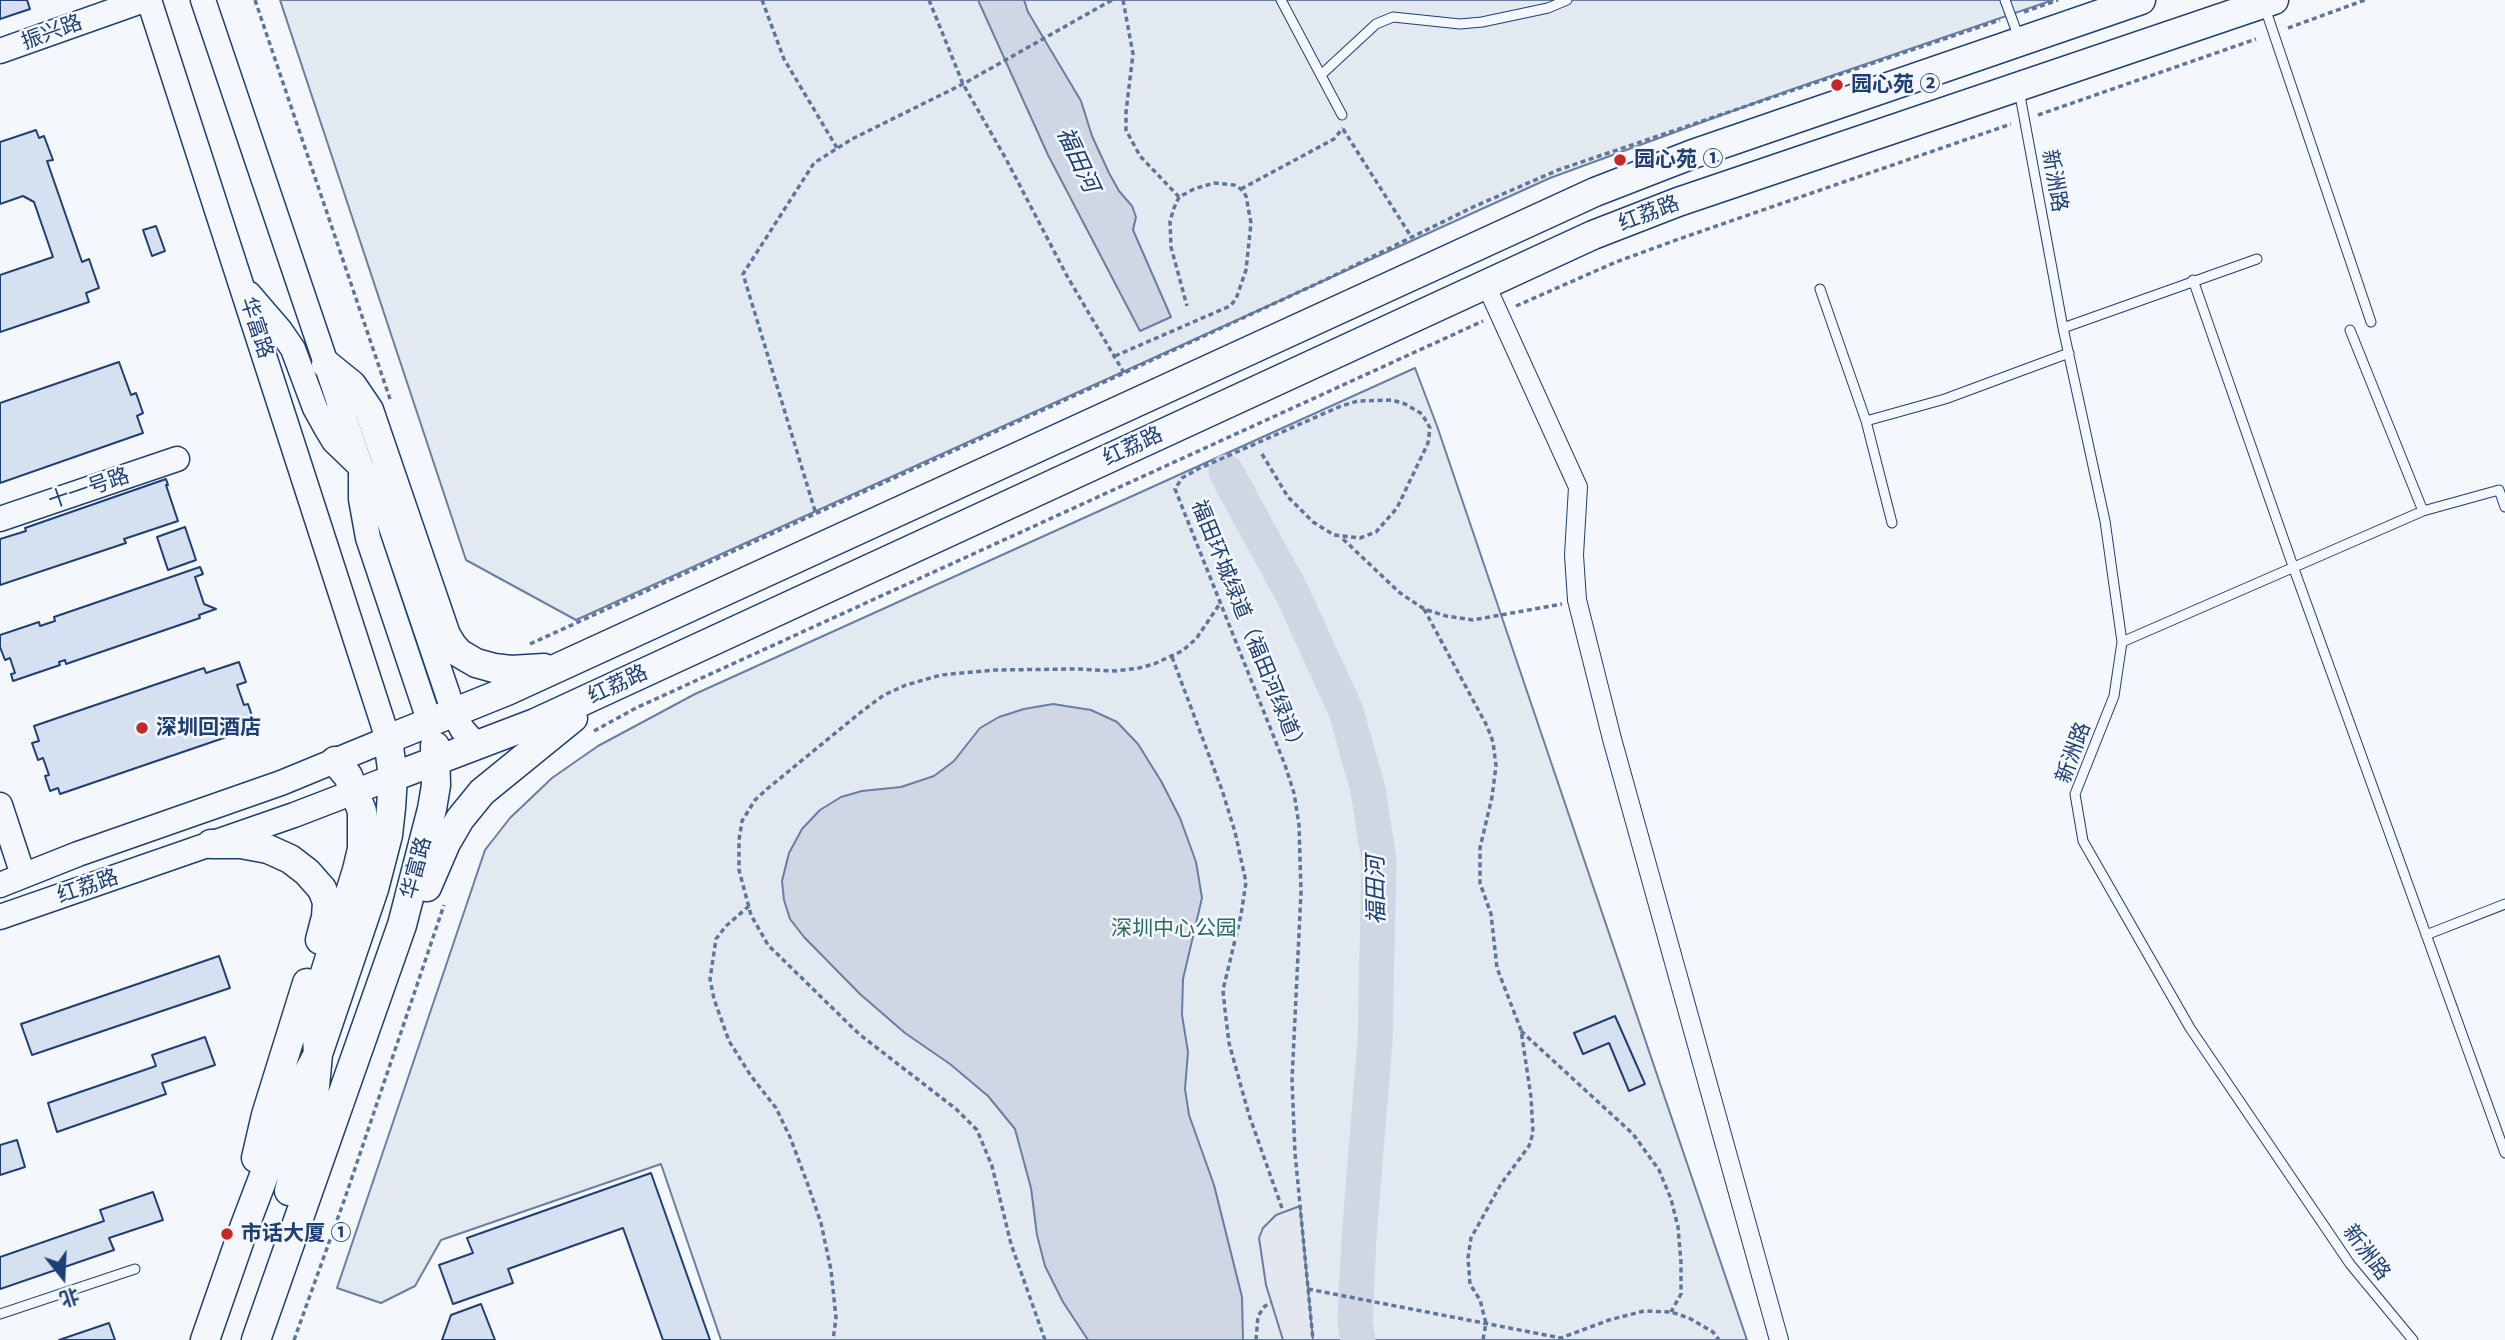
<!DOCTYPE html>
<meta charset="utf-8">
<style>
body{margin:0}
#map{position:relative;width:2505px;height:1340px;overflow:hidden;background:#f4f7fb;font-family:Helvetica,"Noto Sans SC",sans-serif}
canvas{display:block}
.north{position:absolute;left:28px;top:1242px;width:70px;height:70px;-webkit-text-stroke:5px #f4f7fb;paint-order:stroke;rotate:162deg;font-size:19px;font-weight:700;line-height:28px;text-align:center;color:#1d3f73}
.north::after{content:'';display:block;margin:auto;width:24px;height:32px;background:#1d3f73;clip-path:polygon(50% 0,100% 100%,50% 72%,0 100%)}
</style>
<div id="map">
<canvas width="2505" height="1340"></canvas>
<div class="north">北</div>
</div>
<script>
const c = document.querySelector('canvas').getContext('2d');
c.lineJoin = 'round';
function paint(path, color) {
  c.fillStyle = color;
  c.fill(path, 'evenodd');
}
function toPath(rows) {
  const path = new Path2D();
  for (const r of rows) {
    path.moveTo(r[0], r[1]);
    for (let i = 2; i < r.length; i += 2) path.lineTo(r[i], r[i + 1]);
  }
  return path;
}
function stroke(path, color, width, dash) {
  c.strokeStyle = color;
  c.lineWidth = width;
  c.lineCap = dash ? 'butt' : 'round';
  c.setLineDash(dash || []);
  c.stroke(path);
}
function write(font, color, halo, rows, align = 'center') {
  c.font = font + ' Helvetica,"Noto Sans SC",sans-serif';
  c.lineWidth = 5;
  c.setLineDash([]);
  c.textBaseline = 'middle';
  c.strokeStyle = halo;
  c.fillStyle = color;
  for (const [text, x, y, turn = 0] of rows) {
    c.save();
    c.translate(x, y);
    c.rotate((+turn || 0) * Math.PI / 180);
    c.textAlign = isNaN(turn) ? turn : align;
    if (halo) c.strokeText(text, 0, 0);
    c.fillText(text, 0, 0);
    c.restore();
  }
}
const green = toPath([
 [280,0,2053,0,1790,90,1550,178,576,620,466,560,280,0],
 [1415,368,1437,426,1747,1340,721,1340,661,1164,441,1240,415,1286,381,1303,337,1288,485,850,510,818,552,778,598,746,695,694,1415,368]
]);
const parking = toPath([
 [1300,1206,1313,1340,1283,1340,1266,1285,1259,1238,1263,1228,1276,1215,1300,1206]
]);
const water = toPath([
 [978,0,1024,0,1028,12,1081,101,1092,136,1109,173,1119,191,1132,206,1136,217,1133,230,1171,317,1140,331,1048,155,978,0],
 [1053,704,1091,710,1117,722,1138,744,1161,781,1180,818,1196,862,1202,898,1183,979,1182,1015,1188,1052,1185,1089,1189,1115,1214,1185,1242,1297,1243,1340,1088,1340,1063,1302,1045,1266,1037,1235,1031,1188,1015,1129,988,1096,950,1064,905,1033,860,994,804,937,790,919,784,900,782,881,789,853,802,829,820,810,841,797,862,791,901,787,934,776,954,761,980,728,999,717,1024,709,1053,704]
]);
const river = toPath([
 [1226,472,1292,593,1346,711,1368,790,1379,861,1375,1041,1359,1237,1355,1321,1358,1340]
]);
const building = toPath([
 [0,0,27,0,30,9,0,19,0,0],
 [36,130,39,138,44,136,53,160,47,161,82,262,89,259,99,288,86,293,89,302,0,332,0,275,53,257,34,202,23,196,0,204,0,142,36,130],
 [156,226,165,251,152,256,143,230,156,226],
 [119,362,131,395,136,393,143,413,137,416,143,433,0,483,0,403,119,362],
 [166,479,168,485,166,485,178,521,124,539,126,543,0,585,0,539,26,531,25,528,166,479],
 [185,527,196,560,168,570,157,537,185,527],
 [200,567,203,574,195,577,204,604,216,609,199,615,200,618,66,664,65,660,59,662,60,665,13,681,11,674,15,673,10,658,5,660,0,647,0,635,39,622,40,626,55,621,54,617,200,567],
 [239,662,246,682,237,685,244,705,248,704,252,716,246,717,250,729,60,794,58,788,50,791,45,776,49,775,43,758,38,760,32,743,39,741,34,726,204,668,206,673,239,662],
 [219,956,230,988,32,1055,21,1024,219,956],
 [1615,1016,1645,1084,1629,1091,1609,1043,1583,1054,1574,1033,1615,1016],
 [205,1037,215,1065,162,1083,166,1094,57,1132,48,1103,156,1066,152,1055,205,1037],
 [17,1140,25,1167,0,1175,0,1145,17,1140],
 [651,1173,710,1340,663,1340,623,1228,508,1269,513,1283,453,1304,439,1265,473,1253,467,1238,651,1173],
 [153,1192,163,1220,109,1238,114,1250,0,1289,0,1257,104,1221,100,1210,153,1192],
 [481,1304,495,1340,442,1340,451,1315,481,1304],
 [109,1323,115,1340,59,1340,109,1323]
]);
const path = toPath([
 [255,0,390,399],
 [762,0,784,59,837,148],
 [929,0,963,84,1006,159,1067,276,1124,373],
 [1123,0,1133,54,1126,112,1126,130,1140,156,1179,197],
 [2024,12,2058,0],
 [2288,28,2365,0],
 [2038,115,2256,39],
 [1343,129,1412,238],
 [1241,189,1334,139,1343,128],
 [1516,306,1616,262,1679,239,2011,124],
 [1115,356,1230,306,1236,299,1246,270,1251,223,1246,196,1241,189,1234,185,1214,183,1194,189,1179,197,1174,208,1170,221,1171,247,1187,306],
 [1262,454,1288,497,1313,522,1334,535,1360,538,1376,532,1397,508,1428,443,1430,428,1422,414,1405,404,1392,400,1358,401,1341,406,1198,469,1182,478,1175,489,1285,765,1294,793,1299,825,1301,892,1292,1080,1295,1153,1313,1340],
 [815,511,743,274,814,163,852,139,963,84,1112,0],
 [1343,539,1400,593,1424,609,1446,616,1473,620,1562,604],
 [1424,609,1487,726,1493,742,1496,766,1492,797,1480,848,1480,883,1491,914,1497,968,1521,1030,1531,1097,1533,1133,1529,1146,1501,1184,1471,1238,1468,1258,1470,1284,1480,1300,1486,1323,1483,1340],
 [530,644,1124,373,1327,279,1473,207,1558,170,2000,20],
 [1172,657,1222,790,1235,832,1246,882,1241,915,1223,990,1225,1010,1229,1043,1249,1115,1283,1211],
 [594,731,636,708,1483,321],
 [749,906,726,926,716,939,710,979,714,999,729,1041,751,1076,776,1108,790,1137,808,1185,821,1223,831,1270,836,1318,833,1340],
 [1521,1031,1633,1134,1659,1170,1671,1199,1678,1227,1681,1263,1681,1294,1671,1312],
 [1308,1289,1561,1338,1609,1320,1644,1311,1671,1312,1689,1318,1713,1332,1719,1340],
 [294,1340,345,1198,444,905],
 [1045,1340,1011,1244,992,1166,977,1130,956,1109,859,1034,768,945,751,915,739,870,739,840,742,821,755,800,767,789,861,712,884,695,906,685,941,675,994,670,1076,669,1115,671,1139,668,1154,664,1182,651,1196,639,1219,605],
 [1256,1340,1258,1316,1265,1306,1271,1303]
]);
const lane = toPath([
 [1281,0,1342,115],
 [2005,0,2019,38],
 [2264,5,2371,322],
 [1322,74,1376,24,1393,17,1460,24,1482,22,1548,8,1567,0],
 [2019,90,2063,328,2105,521,2122,642,2114,696,2075,794,2083,841,2190,1028,2350,1264,2413,1340],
 [2193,280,2294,569,2505,1153],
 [1820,289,1866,421,1892,523],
 [2063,328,2257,259],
 [2350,330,2423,511],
 [1866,421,1945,399,2069,353],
 [2122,642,2423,511,2499,490,2505,507],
 [2426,935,2505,904],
 [0,1314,135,1269]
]);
const street = toPath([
 [1486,285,1578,487,1574,555,1577,600,1612,739,1779,1340]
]);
const secondary = toPath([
 [203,0,361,467,361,499,368,538,430,723],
 [0,51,144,0],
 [249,294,280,330,293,349,315,408,325,426,334,441,361,467,384,506,454,713,462,729,476,745],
 [0,519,177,459],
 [0,805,23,875],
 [0,885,78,854,281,783,388,739,149,0],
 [0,917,294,815,393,777]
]);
const primary = toPath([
 [326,364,352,385,369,410,446,635,452,645,459,653,476,663,494,668,511,670,544,668],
 [393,777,535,723,1593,235,1678,202,2274,0],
 [211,844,241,844,268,849,290,859,307,872,322,889,327,902,326,917,320,940],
 [427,887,446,843,460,819,482,792,573,718],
 [256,1158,266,1115,307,983],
 [289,1191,314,1097,318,1054,316,1018,320,989,357,870,362,849,362,811,348,776,335,761],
 [205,1340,244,1228,290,1107,318,1054,374,889,388,835,391,808,393,777,388,739,507,691,1595,192,1693,154,2141,0],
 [256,1340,402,925,432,809,436,785,435,746]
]);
const markers = [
 [1837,85,7,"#c62828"],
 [1620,160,7,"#c62828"],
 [142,728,7,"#c62828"],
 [227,1234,7,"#c62828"]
];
const streetNames = [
 ["振兴路",52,33,-20],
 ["新洲路",2054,181,80],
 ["红荔路",1649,214,-21],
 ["华富路",256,328,72],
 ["红荔路",1133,447,-25],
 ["十一号路",89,489,-19],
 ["福田环城绿道（福田河绿道）",1248,628,68],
 ["红荔路",618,685,-25],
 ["新洲路",2074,753,-70],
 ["华富路",417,868,-75],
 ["红荔路",88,887,-19],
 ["新洲路",2366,1253,53]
];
const poiNames = [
 ["园心苑 ②",1851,85],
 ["园心苑 ①",1634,160],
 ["深圳回酒店",156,728],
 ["市话大厦 ①",241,1234]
];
const parkNames = [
 ["深圳中心公园",1174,929]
];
const waterNames = [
 ["福田河",1077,160,65],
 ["福田河",1377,890,-91]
];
paint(green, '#e3e9f0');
stroke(green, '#687fa3', 2);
paint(parking, '#e3e8f0');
stroke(parking, '#687fa3', 2);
paint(water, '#cfd7e4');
stroke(water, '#687fa3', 2);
stroke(river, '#cfd7e4', 35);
paint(building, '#d5e0f0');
stroke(building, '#1d3f73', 2);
stroke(lane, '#1d3f73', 11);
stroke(street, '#1d3f73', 20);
stroke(secondary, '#1d3f73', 27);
stroke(primary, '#1d3f73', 31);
stroke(path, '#5e769c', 3.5, [5, 3.5]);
stroke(lane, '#f4f7fb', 9);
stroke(street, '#f4f7fb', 18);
stroke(secondary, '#f4f7fb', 24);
stroke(primary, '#f4f7fb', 28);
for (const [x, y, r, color] of markers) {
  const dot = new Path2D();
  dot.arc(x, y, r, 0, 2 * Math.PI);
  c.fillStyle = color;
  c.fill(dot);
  stroke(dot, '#f4f7fb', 2.5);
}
write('21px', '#1d3f73', '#f4f7fb', streetNames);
write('bold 21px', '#1d3f73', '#f4f7fb', poiNames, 'left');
write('21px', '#2c6c60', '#f4f7fb', parkNames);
write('italic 23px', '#1d3f73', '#f4f7fb', waterNames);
</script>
